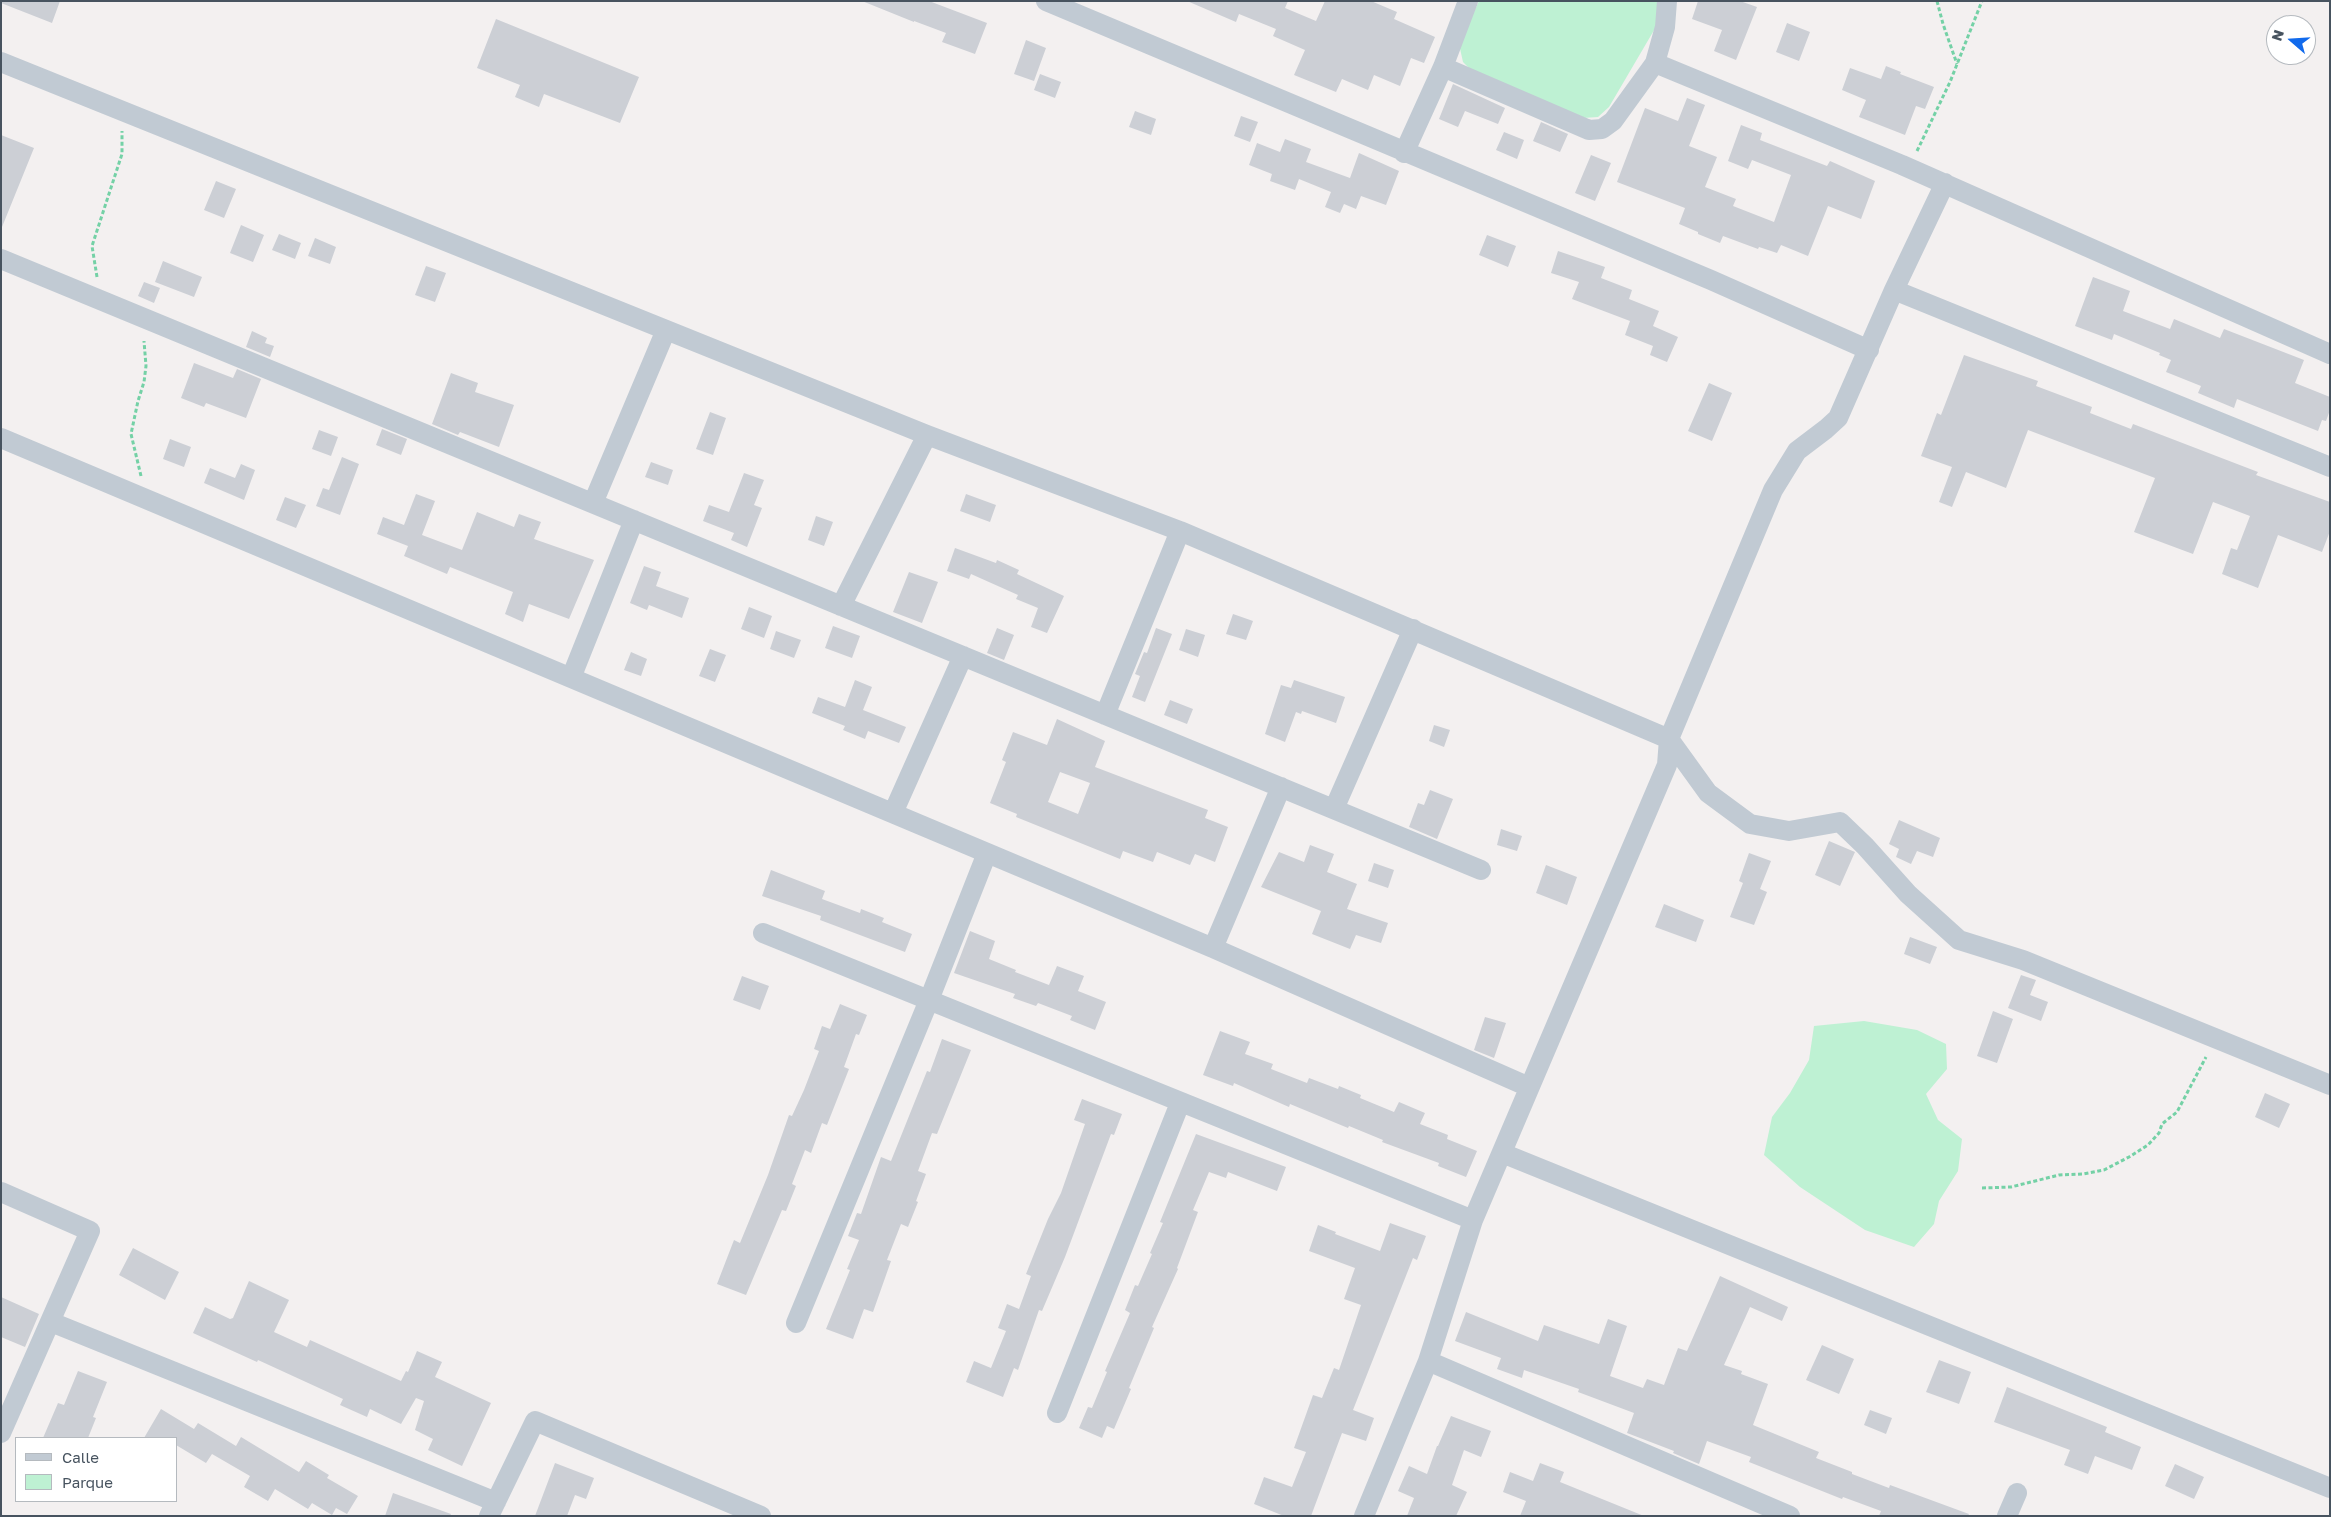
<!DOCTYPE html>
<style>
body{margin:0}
#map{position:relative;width:2331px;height:1517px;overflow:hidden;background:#f3f0f0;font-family:"Golos Text",sans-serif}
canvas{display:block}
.frame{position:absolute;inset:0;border:2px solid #47535f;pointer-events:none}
.legend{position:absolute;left:15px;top:1437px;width:162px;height:65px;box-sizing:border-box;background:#fff;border:1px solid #b5babf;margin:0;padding:6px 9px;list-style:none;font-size:15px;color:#47535f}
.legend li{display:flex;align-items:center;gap:10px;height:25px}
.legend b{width:25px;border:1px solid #b5babf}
.north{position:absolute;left:2266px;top:15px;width:50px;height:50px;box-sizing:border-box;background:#fff;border:1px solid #b5babf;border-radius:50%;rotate:289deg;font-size:14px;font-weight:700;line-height:20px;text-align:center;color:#47535f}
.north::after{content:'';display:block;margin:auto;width:18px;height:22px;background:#116aec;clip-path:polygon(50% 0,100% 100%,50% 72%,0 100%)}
</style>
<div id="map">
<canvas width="2331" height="1517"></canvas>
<div class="frame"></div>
<ul class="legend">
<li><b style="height:6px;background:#c1cad3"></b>Calle</li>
<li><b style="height:14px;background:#bef1d3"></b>Parque</li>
</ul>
<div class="north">N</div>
</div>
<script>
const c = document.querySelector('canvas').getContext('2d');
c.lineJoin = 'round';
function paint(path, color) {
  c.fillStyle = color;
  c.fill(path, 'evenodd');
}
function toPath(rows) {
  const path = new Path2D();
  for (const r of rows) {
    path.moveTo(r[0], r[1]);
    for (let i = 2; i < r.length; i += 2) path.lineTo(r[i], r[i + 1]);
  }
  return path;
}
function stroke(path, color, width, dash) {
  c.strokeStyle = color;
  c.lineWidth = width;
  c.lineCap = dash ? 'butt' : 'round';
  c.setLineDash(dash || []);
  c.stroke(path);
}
const green = toPath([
 [1479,1,1658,1,1660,20,1609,107,1598,117,1583,118,1472,71,1463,62,1459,44],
 [1864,1021,1917,1030,1946,1044,1947,1069,1926,1094,1938,1120,1962,1139,1958,1171,1939,1201,1934,1224,1914,1247,1865,1230,1800,1187,1764,1155,1772,1117,1790,1093,1809,1060,1814,1026]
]);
const building = toPath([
 [1,1,60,1,52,23,1,3],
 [862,1,929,1,987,23,975,54,942,42,946,33,914,21,914,22],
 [1187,1,1288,1,1285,8,1316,21,1325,1,1371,1,1397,12,1394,19,1435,37,1424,63,1411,58,1400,86,1374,75,1368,90,1342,79,1336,92,1294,75,1305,50,1273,36,1276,29,1239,14,1236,22],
 [1698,1,1740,1,1757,7,1736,60,1714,51,1722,30,1692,19],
 [496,19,639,77,620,123,544,94,539,107,515,97,520,85,477,68],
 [1787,23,1810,32,1799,61,1776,52],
 [1026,40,1046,48,1034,81,1014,74],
 [1886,66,1901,72,1900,74,1934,87,1925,109,1916,106,1905,135,1859,117,1866,100,1842,90,1850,68,1881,79],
 [1040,74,1061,82,1055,98,1034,90],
 [1453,84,1505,108,1498,124,1465,111,1458,127,1439,119],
 [1687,98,1705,105,1689,146,1717,157,1705,187,1736,199,1733,206,1774,222,1791,175,1752,160,1748,169,1728,161,1741,125,1762,133,1760,140,1827,166,1830,161,1875,181,1861,219,1828,206,1808,256,1781,245,1777,253,1759,247,1758,249,1723,236,1720,243,1698,234,1698,232,1679,224,1685,208,1617,182,1645,108,1678,121],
 [1135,111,1156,119,1151,135,1129,127],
 [1241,116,1258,122,1250,142,1234,136],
 [1541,122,1568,134,1560,152,1533,141],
 [1504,132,1524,140,1517,159,1496,150],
 [1,135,34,148,2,227,1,226],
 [1285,139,1311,149,1306,162,1350,178,1359,153,1399,171,1386,205,1361,196,1356,209,1344,204,1340,213,1325,207,1331,192,1299,179,1295,190,1270,181,1272,174,1249,165,1257,143,1280,152],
 [1591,155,1611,163,1595,201,1575,193],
 [216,181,236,189,224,218,204,210],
 [241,225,264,235,253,262,230,253],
 [279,234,301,243,295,259,272,250],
 [1487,235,1516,246,1508,267,1479,255],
 [315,238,336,247,330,264,308,256],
 [1558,251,1605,267,1601,278,1632,290,1629,299,1659,311,1653,326,1678,337,1667,362,1650,355,1653,346,1625,335,1630,321,1572,299,1579,282,1551,273],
 [163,261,202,277,194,297,155,282],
 [426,266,446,273,435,302,415,295],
 [2093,277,2130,291,2123,311,2170,329,2174,319,2220,338,2224,329,2304,360,2295,383,2330,397,2330,410,2326,421,2322,420,2318,431,2237,399,2234,408,2198,393,2201,386,2166,372,2171,360,2159,355,2160,353,2114,334,2112,340,2075,326],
 [144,282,160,288,154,303,138,296],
 [252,331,267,338,265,343,274,346,270,357,246,347],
 [1964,355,2038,381,2036,386,2092,407,2090,413,2131,429,2133,424,2258,472,2256,475,2330,502,2330,531,2322,552,2278,535,2258,588,2222,574,2231,548,2237,550,2250,516,2213,502,2193,554,2134,532,2155,478,2028,430,2006,488,1966,472,1952,507,1939,502,1952,467,1921,456,1937,413,1941,415],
 [194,363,233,378,237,369,261,379,246,418,206,403,204,407,181,398],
 [451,373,478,383,475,392,514,405,499,447,460,432,458,435,432,424],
 [1709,383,1732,393,1712,441,1688,431],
 [710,412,726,418,713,455,696,449],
 [382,429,407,439,401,455,376,445],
 [319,430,338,437,331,456,312,449],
 [170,439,191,447,184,467,163,459],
 [342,457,359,464,340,515,316,506,323,488,329,490],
 [651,462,673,470,668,485,645,477],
 [241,464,255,470,244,500,204,483,210,468,235,478],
 [744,473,764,480,754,505,762,508,747,547,731,540,734,533,703,521,709,505,729,512],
 [416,494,435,501,422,535,462,550,477,512,514,527,519,514,541,522,534,539,594,560,569,619,529,604,523,622,505,614,513,592,450,567,447,574,404,556,408,546,377,534,383,517,404,525],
 [966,494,996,505,990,522,960,511],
 [285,497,306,505,296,528,276,520],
 [816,516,833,522,824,546,808,540],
 [955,548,996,563,997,560,1019,570,1017,574,1064,596,1047,633,1031,627,1038,608,1016,599,1018,595,971,574,969,579,947,571],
 [644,566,661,572,656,586,689,598,682,618,649,605,647,610,630,603],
 [909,572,938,582,922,623,893,612],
 [749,607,772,616,764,638,741,629],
 [1233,614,1253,621,1246,640,1226,634],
 [833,626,860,636,852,658,825,648],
 [997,628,1014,635,1004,660,987,653],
 [1156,628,1172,634,1145,702,1132,697,1140,676,1135,674,1144,652,1147,653],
 [1186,629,1205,635,1198,657,1179,650],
 [776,631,801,640,794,658,770,649],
 [710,649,726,655,715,682,699,676],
 [631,652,647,659,641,676,624,670],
 [855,680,872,687,863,710,906,727,899,743,868,731,865,739,843,730,845,726,812,713,818,697,845,707],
 [1294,680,1345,697,1336,723,1302,711,1301,714,1296,712,1285,742,1265,734,1281,685,1291,688],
 [1170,700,1193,709,1187,724,1164,715],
 [1057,719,1105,741,1095,767,1208,810,1205,818,1228,827,1215,862,1195,854,1190,865,1157,852,1153,862,1123,851,1120,859,1016,817,1017,814,990,803,1006,762,1002,760,1013,732,1047,745],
 [1060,772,1090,783,1078,814,1048,802],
 [1434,725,1450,730,1444,747,1429,741],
 [1430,790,1453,799,1437,839,1409,827,1418,803,1424,805],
 [1899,820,1940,838,1933,857,1917,851,1911,864,1896,857,1899,849,1889,844],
 [1501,829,1522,836,1517,851,1497,845],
 [1829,841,1855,852,1840,886,1815,875],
 [1310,845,1334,854,1327,872,1357,884,1347,909,1388,923,1381,943,1356,935,1350,949,1312,934,1321,911,1261,887,1279,852,1304,862],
 [1749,853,1771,861,1760,889,1767,892,1754,925,1730,917,1743,883,1739,881],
 [1374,863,1394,870,1388,888,1368,881],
 [1546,865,1577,877,1567,905,1536,893],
 [771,870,825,891,822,899,860,913,861,909,884,918,882,922,912,934,905,952,820,920,821,916,762,896],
 [1664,904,1704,920,1696,942,1655,927],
 [970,931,995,941,989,959,1016,970,1015,972,1049,985,1057,966,1084,976,1078,991,1106,1002,1095,1030,1070,1020,1072,1016,1038,1003,1036,1006,1013,998,1015,994,954,973],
 [1910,937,1937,947,1930,964,1904,954],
 [2021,975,2036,980,2030,995,2048,1002,2041,1021,2008,1008],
 [742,976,769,986,760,1010,733,1000],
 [840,1004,867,1015,859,1035,856,1034,844,1067,849,1069,827,1125,822,1123,811,1153,805,1150,792,1184,796,1186,786,1211,782,1210,746,1295,717,1284,734,1240,740,1243,768,1175,789,1115,792,1116,804,1090,819,1051,814,1049,822,1026,830,1029],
 [1993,1011,2013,1019,1997,1063,1977,1056],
 [1485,1017,1506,1023,1494,1058,1474,1050],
 [1220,1031,1250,1042,1245,1054,1273,1064,1271,1069,1307,1083,1309,1078,1338,1089,1339,1086,1361,1095,1360,1098,1394,1112,1399,1102,1425,1113,1420,1124,1448,1135,1447,1139,1477,1151,1466,1177,1438,1166,1439,1163,1382,1142,1383,1140,1349,1126,1348,1128,1290,1104,1289,1107,1234,1083,1233,1086,1203,1075],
 [942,1039,971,1050,937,1134,932,1133,918,1171,926,1174,916,1201,918,1202,908,1227,901,1224,887,1260,891,1261,873,1312,864,1309,853,1339,826,1329,850,1270,847,1269,859,1240,848,1236,857,1213,861,1214,881,1157,891,1161,927,1071,930,1072],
 [2265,1093,2290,1104,2279,1128,2255,1117],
 [1082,1099,1122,1114,1114,1135,1111,1134,1065,1257,1042,1311,1039,1310,1018,1370,1014,1368,1003,1397,966,1382,974,1361,991,1368,1006,1331,998,1328,1007,1304,1019,1309,1031,1276,1026,1274,1048,1219,1061,1193,1085,1124,1074,1120],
 [1196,1134,1286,1167,1277,1191,1228,1172,1226,1178,1209,1172,1193,1210,1198,1212,1177,1268,1178,1269,1152,1327,1154,1328,1129,1388,1131,1389,1114,1429,1107,1426,1102,1438,1079,1428,1088,1407,1092,1408,1107,1372,1105,1371,1130,1313,1125,1310,1135,1285,1138,1286,1152,1254,1150,1253,1163,1223,1160,1222],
 [1390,1223,1426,1236,1417,1260,1413,1258,1353,1410,1374,1418,1366,1441,1342,1433,1311,1516,1284,1516,1254,1504,1264,1477,1292,1487,1306,1452,1294,1448,1313,1395,1322,1398,1334,1368,1339,1370,1361,1305,1344,1299,1355,1268,1309,1251,1318,1225,1336,1232,1335,1234,1380,1251],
 [133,1248,179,1272,165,1300,119,1275],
 [1720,1276,1788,1307,1782,1321,1750,1307,1724,1365,1742,1371,1741,1374,1768,1384,1753,1425,1819,1452,1816,1458,1852,1472,1852,1474,1889,1488,1890,1485,1969,1514,1968,1516,1879,1516,1881,1511,1843,1497,1842,1499,1749,1462,1751,1457,1707,1441,1699,1464,1673,1453,1674,1451,1627,1433,1634,1413,1578,1392,1579,1389,1524,1370,1522,1378,1497,1369,1501,1358,1455,1341,1466,1312,1538,1341,1544,1325,1599,1344,1608,1319,1627,1326,1610,1376,1643,1388,1647,1379,1664,1385,1678,1348,1687,1351],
 [249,1281,289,1300,274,1332,307,1347,310,1340,401,1381,406,1371,408,1372,417,1351,442,1362,435,1377,491,1403,462,1466,428,1450,433,1439,415,1430,424,1401,416,1398,401,1424,370,1409,367,1417,340,1405,343,1399,258,1360,257,1362,193,1333,205,1307,230,1319,233,1318],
 [1,1297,39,1314,25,1347,1,1337],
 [1822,1345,1854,1359,1839,1394,1806,1380],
 [1939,1360,1971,1372,1959,1404,1926,1392],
 [78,1371,107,1382,93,1417,96,1418,88,1438,43,1438,58,1403,64,1405],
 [2007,1387,2107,1427,2105,1432,2141,1447,2132,1470,2095,1456,2088,1474,2064,1465,2070,1450,1994,1422],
 [161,1409,194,1429,198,1423,236,1446,241,1437,299,1472,306,1461,329,1475,327,1478,358,1496,347,1514,336,1508,332,1515,312,1503,308,1509,275,1489,268,1501,244,1487,250,1476,212,1454,206,1463,176,1445,176,1438,144,1438],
 [1870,1410,1892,1418,1886,1434,1864,1425],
 [1451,1416,1491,1431,1481,1457,1464,1450,1452,1485,1467,1492,1456,1516,1407,1516,1414,1498,1398,1491,1409,1466,1427,1474,1437,1446,1438,1446],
 [555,1463,594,1478,586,1499,575,1495,567,1516,535,1516],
 [1540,1463,1564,1472,1560,1482,1644,1516,1520,1516,1526,1501,1503,1492,1510,1472,1533,1481],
 [2175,1464,2204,1477,2194,1499,2165,1486],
 [393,1493,451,1514,450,1516,385,1516]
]);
const path = toPath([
 [1937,1,1943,24,1957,64],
 [1917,151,1950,82,1982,1],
 [97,277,92,246,122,154,122,131],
 [141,476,131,434,138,401,144,382,146,366,144,341],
 [1982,1188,2011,1187,2059,1175,2083,1174,2104,1170,2129,1157,2148,1145,2159,1133,2162,1124,2177,1112,2206,1057]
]);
const minor = toPath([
 [1046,1,1711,280,1869,350],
 [1,62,927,435,1180,531,1669,739,1708,793,1750,824,1789,831,1840,822,1865,846,1908,894,1959,940,2023,960,2330,1085],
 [1655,63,1902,165,2330,354],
 [1443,67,1589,130,1602,129,1613,121,1655,63,1665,27,1667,1],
 [1404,153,1443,67,1468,1],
 [1,259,1481,870],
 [1894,290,2330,467],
 [1,438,1213,948,1529,1087],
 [593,503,666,330],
 [841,606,927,435],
 [571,678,634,520],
 [1105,715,1180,531],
 [1334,809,1413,629],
 [893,813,963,656],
 [763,933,1473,1220],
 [1213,948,1281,787],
 [1502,1153,2330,1488],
 [1,1192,90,1231,1,1433],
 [51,1322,496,1502],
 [796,1323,929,1000,987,853],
 [1428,1361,1790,1516],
 [1057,1413,1180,1103],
 [489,1516,535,1421,761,1516],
 [1364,1516,1428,1361,1473,1220,1667,765,1669,739,1773,490,1797,451,1826,429,1838,418,1894,290,1945,183],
 [2007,1516,2017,1493]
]);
paint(green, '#bef1d3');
paint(building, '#cccfd5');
stroke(path, '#74d1a6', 3, [4, 2.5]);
stroke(minor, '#c1cad3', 20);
</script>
